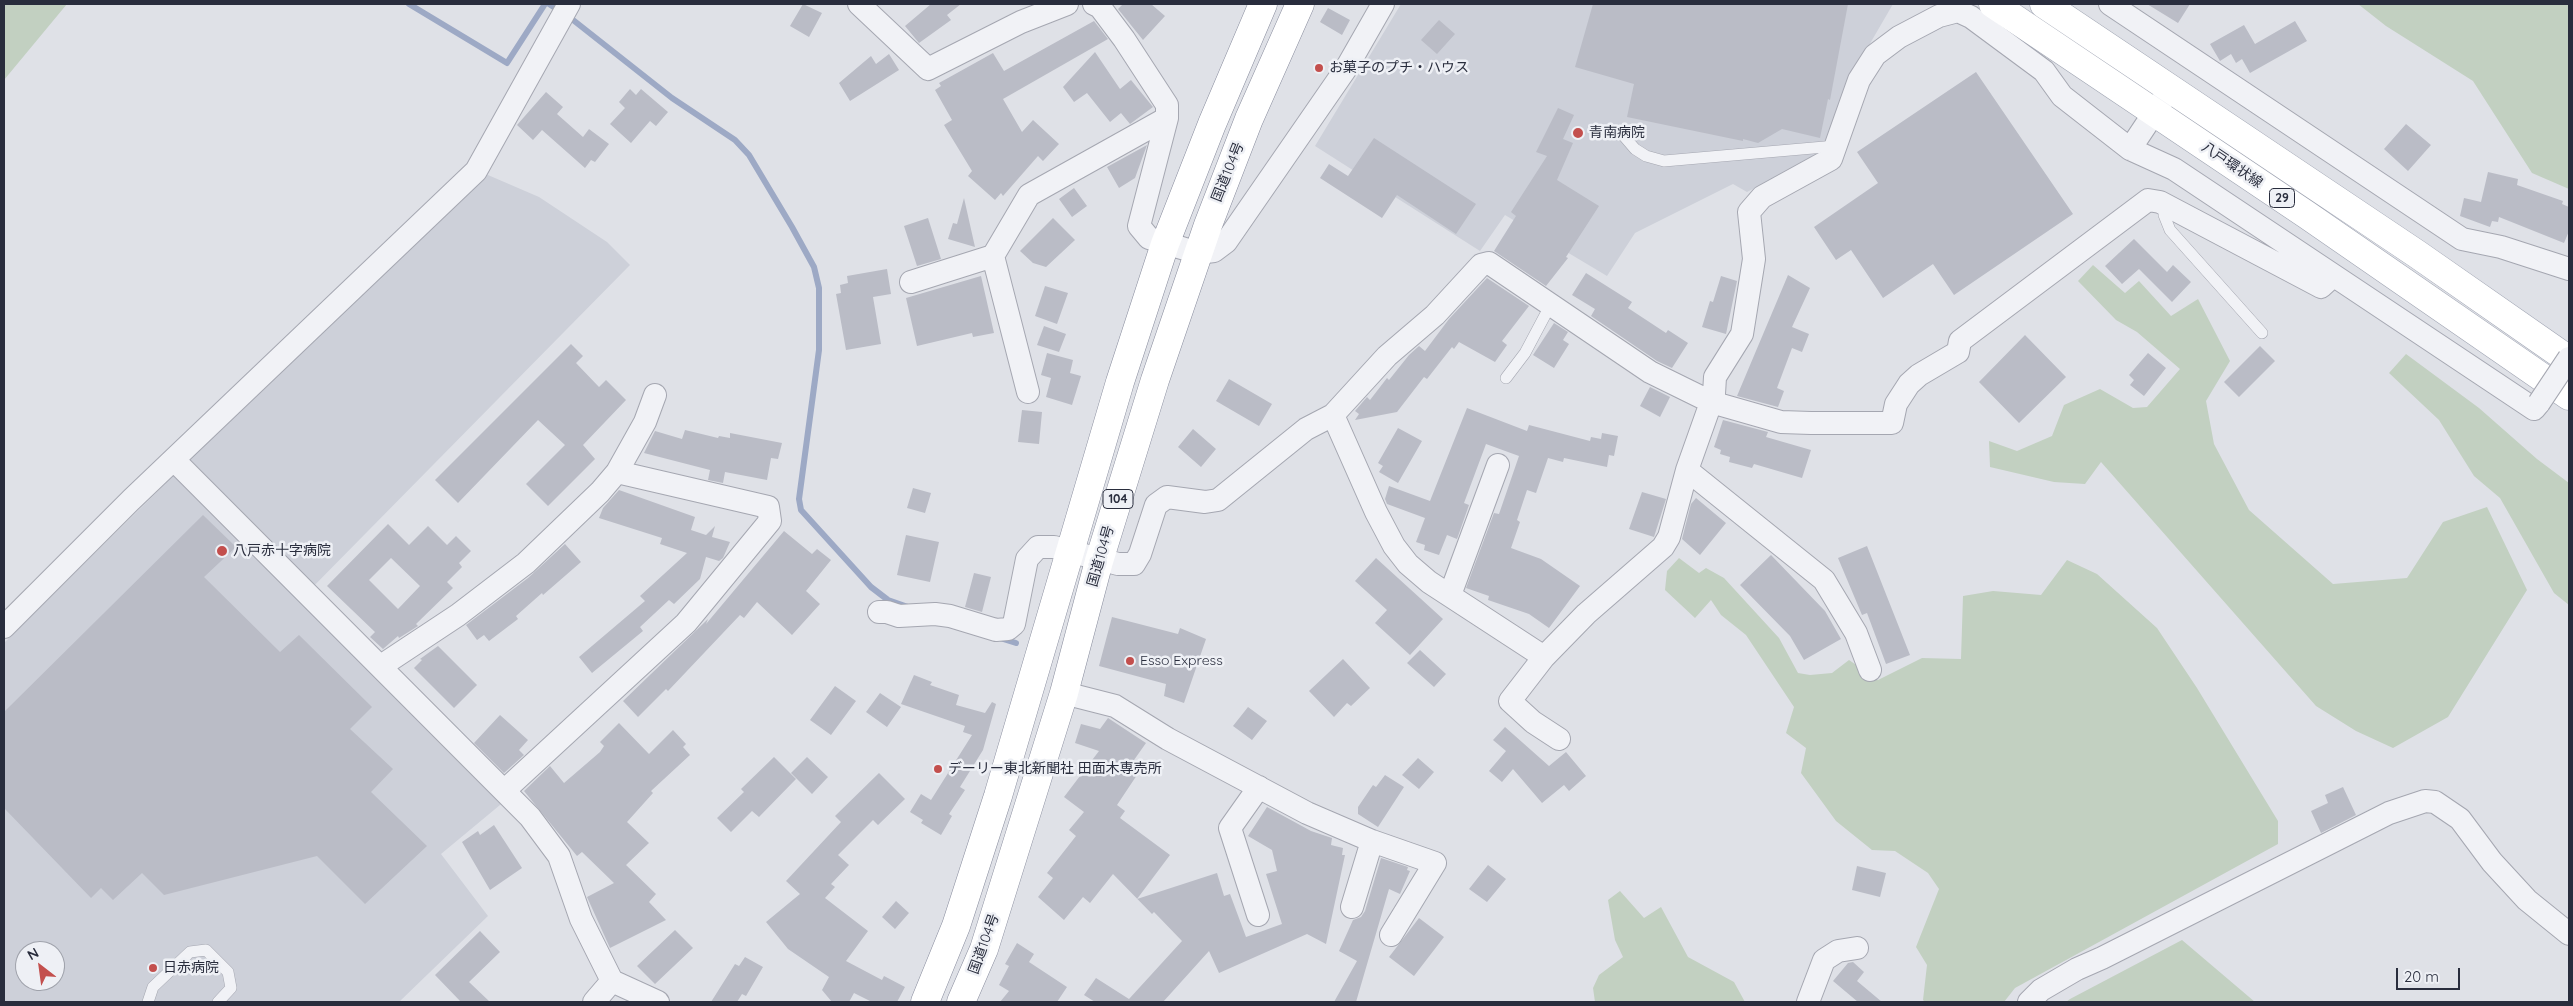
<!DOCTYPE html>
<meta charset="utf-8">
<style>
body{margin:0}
#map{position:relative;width:2573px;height:1006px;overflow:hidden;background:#dfe1e7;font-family:Quicksand,sans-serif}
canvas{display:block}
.frame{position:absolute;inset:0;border:5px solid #292d3d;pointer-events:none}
.north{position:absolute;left:15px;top:941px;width:50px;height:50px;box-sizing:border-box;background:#eef0f5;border:1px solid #9fa2ab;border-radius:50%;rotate:330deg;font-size:14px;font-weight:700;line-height:20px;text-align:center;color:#292d3d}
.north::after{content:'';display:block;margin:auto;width:18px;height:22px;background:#c34f4d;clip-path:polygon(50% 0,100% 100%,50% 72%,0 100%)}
.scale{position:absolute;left:2396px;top:968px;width:64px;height:22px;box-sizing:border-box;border:2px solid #292d3d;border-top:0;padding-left:6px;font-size:15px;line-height:18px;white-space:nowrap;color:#292d3d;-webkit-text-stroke:4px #eef0f5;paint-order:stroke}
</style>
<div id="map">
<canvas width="2573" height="1006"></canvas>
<div class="frame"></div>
<div class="north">N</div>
<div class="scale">20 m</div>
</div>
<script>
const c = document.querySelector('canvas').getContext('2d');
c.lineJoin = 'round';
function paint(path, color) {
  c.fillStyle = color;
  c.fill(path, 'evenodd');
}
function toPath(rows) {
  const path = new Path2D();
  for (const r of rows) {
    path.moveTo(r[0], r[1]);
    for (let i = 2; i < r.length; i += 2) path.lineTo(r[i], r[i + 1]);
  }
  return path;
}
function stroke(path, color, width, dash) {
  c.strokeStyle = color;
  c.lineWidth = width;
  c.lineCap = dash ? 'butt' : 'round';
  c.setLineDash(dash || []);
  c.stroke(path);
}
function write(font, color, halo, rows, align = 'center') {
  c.font = font + ' Quicksand,"Noto Sans JP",sans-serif';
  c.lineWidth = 5;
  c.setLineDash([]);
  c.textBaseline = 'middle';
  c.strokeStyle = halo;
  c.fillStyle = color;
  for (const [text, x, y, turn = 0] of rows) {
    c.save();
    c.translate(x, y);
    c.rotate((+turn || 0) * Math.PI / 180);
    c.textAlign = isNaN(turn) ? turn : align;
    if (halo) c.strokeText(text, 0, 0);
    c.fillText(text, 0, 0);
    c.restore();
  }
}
const built = toPath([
 [1401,4,1893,4,1850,78,1822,153,1747,192,1733,184,1635,233,1607,276,1505,215,1480,251,1315,146],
 [481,172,539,197,607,242,630,265,301,599,506,800,441,854,488,916,399,1002,4,1002,4,643],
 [25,951,55,951,55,981,25,981]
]);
const green = toPath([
 [4,4,67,4,4,80],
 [2358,4,2569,4,2569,189,2532,173,2473,81,2386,26],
 [2093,265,2125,293,2139,281,2171,316,2198,299,2230,361,2206,401,2214,444,2249,510,2333,584,2407,578,2443,522,2487,507,2527,590,2448,717,2393,748,2356,731,2316,706,2101,462,2085,484,2054,482,1990,467,1989,441,2017,451,2052,436,2064,405,2100,389,2133,408,2147,407,2180,369,2137,332,2116,320,2078,281],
 [2406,354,2479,408,2537,459,2569,483,2569,605,2554,593,2500,498,2474,476,2439,420,2389,373],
 [1679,558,1699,573,1706,568,1724,578,1779,638,1798,673,1810,675,1832,673,1849,660,1878,680,1922,658,1961,659,1963,596,1993,591,2041,595,2067,560,2097,574,2157,628,2197,688,2278,821,2278,844,2015,988,2004,1002,1925,1002,1923,1000,1927,965,1916,947,1939,889,1928,873,1895,851,1872,850,1836,821,1801,773,1806,748,1786,733,1794,707,1746,635,1721,615,1711,600,1695,618,1665,590,1667,571],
 [1620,891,1644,918,1661,907,1688,957,1734,982,1745,1002,1595,1002,1593,988,1599,975,1623,957,1615,940,1608,900],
 [2182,940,2255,1002,2066,1002,2070,999]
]);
const stream = toPath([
 [409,4,507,63,545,4],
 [549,4,560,11],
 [568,16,672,98,735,140,749,155,792,227,814,267,819,288,819,350,799,499,801,510,871,587,888,600,908,607],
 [1000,638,1016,643]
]);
const building = toPath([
 [803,4,822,13,809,37,790,26],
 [931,4,961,4,947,15,951,20,919,43,905,26],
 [1123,4,1151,4,1165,16,1143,40,1118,9],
 [1593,4,1848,4,1830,100,1828,99,1820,138,1782,129,1758,143,1743,139,1743,141,1627,117,1634,84,1575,67],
 [2147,4,2190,4,2178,23],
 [1328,8,1350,20,1342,35,1320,22],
 [1439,20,1455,34,1437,54,1421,40],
 [1094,21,1108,39,1003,99,1022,132,1033,120,1059,144,1043,161,1038,156,1003,196,1001,193,995,200,968,176,972,171,944,125,952,120,935,90,941,86,939,83,993,53,1004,71],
 [2295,21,2307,41,2250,73,2242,59,2236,63,2231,54,2220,61,2210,44,2244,25,2255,44],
 [1095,52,1120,89,1131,80,1153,107,1130,124,1121,113,1110,122,1087,93,1074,102,1063,87],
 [889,54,899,70,850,101,839,83,871,56,876,64],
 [1976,72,2073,214,1954,295,1933,264,1883,298,1851,250,1836,260,1814,227,1878,183,1857,152],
 [630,89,636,95,641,89,668,112,656,126,650,121,631,143,610,124,625,108,619,102],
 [546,92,563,107,557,114,583,137,589,129,609,144,595,162,591,160,585,168,542,130,533,140,517,125],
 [1558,108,1574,115,1563,139,1573,143,1557,180,1599,206,1566,257,1568,258,1546,286,1494,251,1516,216,1511,212,1547,156,1536,152],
 [2406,124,2431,145,2408,171,2384,149],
 [1374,138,1476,204,1456,234,1397,195,1382,218,1320,178,1329,164,1348,176],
 [1147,145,1135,178,1119,188,1107,167],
 [2488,172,2518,179,2517,185,2563,201,2562,204,2569,207,2569,231,2564,243,2499,217,2498,222,2492,221,2490,227,2460,216,2464,198,2481,202],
 [1074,188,1087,206,1072,217,1059,199],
 [964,198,975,247,948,239,953,223,957,224],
 [928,218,941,259,917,266,904,226],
 [1053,218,1075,240,1046,267,1033,263,1020,251],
 [2134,239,2167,272,2173,265,2191,282,2172,302,2139,269,2122,284,2105,266],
 [887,269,891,294,873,297,881,344,846,350,836,294,841,293,840,285,848,283,847,276],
 [1586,273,1632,302,1628,308,1666,333,1668,330,1688,343,1672,368,1657,361,1591,316,1595,309,1572,295],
 [1788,275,1810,288,1792,327,1809,334,1802,352,1792,348,1777,388,1784,391,1778,407,1737,396],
 [981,276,994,333,973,337,972,333,917,346,906,298],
 [1721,276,1737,281,1726,334,1702,327,1710,301,1713,302],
 [1487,278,1529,306,1502,341,1507,345,1495,362,1459,342,1454,349,1452,347,1427,379,1424,377,1397,412,1355,420,1359,414,1355,411,1367,397,1370,400,1387,378,1389,380,1409,355,1419,346,1425,351,1449,319],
 [1045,286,1068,293,1057,324,1035,316],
 [1554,323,1568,332,1563,340,1569,344,1554,368,1533,355],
 [1044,326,1066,334,1059,352,1037,345],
 [2025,335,2066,377,2019,423,1979,382],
 [571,344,583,356,576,363,599,387,606,380,626,400,583,445,595,459,548,506,526,484,565,445,538,420,458,503,435,480],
 [2260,346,2275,361,2239,397,2224,382],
 [1047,353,1073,360,1070,373,1081,376,1072,405,1046,397,1051,378,1041,375],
 [2148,353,2166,368,2144,396,2130,385,2134,380,2129,375],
 [1229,379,1272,404,1259,426,1216,401],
 [1650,387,1670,397,1660,417,1640,406],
 [1467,408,1527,431,1529,425,1590,441,1591,437,1601,439,1602,433,1618,436,1614,456,1609,455,1607,467,1564,458,1563,462,1548,458,1536,493,1527,490,1517,520,1520,522,1511,548,1541,559,1580,586,1549,628,1529,614,1488,600,1489,596,1466,588,1494,513,1499,514,1519,456,1486,444,1464,503,1469,505,1457,539,1447,535,1439,555,1424,550,1425,545,1416,542,1425,518,1387,504,1385,499,1389,486,1430,501],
 [1022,410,1042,412,1039,444,1018,442],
 [1723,420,1768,432,1766,437,1811,450,1802,478,1754,464,1752,468,1729,462,1730,457,1720,454,1721,450,1714,447],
 [1398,428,1422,441,1398,483,1379,472,1383,466,1378,463],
 [1193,429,1216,449,1201,467,1178,447],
 [685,430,718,438,719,436,730,438,730,433,782,443,778,459,771,458,767,480,725,472,723,483,708,480,710,470,644,453,655,431,682,439],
 [913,488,931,493,925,513,907,508],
 [619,490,695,517,691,530,706,535,715,526,712,537,730,542,723,558,719,561,706,557,700,579,674,604,669,600,640,627,643,631,592,673,579,657,645,601,640,596,687,553,660,544,662,538,599,518,603,508],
 [1642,492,1666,499,1654,537,1629,529],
 [1696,498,1726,523,1700,555,1682,539,1691,504],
 [203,515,236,547,204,577,280,652,299,635,372,707,350,729,393,769,371,792,427,846,365,904,317,856,164,895,142,873,113,900,101,888,91,898,4,808,4,712],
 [388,524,409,545,428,526,447,545,456,536,471,551,459,563,462,567,447,582,453,588,416,624,418,626,399,638,398,636,383,649,370,637,375,632,327,586],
 [391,558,420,586,398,609,369,580],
 [784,531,812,554,817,549,831,560,806,591,820,604,792,635,757,602,744,618,740,615,668,691,666,689,638,717,623,701,708,619,706,624],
 [906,535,939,542,930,582,897,575],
 [565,544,581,562,543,595,542,593,516,616,518,619,489,641,484,635,477,640,466,625,528,578],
 [1867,546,1910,655,1886,664,1867,613,1862,615,1838,558],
 [1771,555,1825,611,1841,639,1804,660,1790,636,1740,585],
 [1376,558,1443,619,1410,655,1375,623,1387,610,1355,581],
 [974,573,991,577,982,612,965,607],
 [1112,617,1178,634,1180,628,1206,639,1184,703,1164,696,1166,684,1099,666],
 [438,646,477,685,454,708,414,668,422,660,420,659],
 [1420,650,1446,674,1434,687,1407,663],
 [1343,659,1370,688,1351,706,1347,703,1334,717,1309,691],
 [914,675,932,682,930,685,959,695,956,705,985,713,992,702,996,704,983,750,960,787,965,790,949,814,952,816,941,835,921,823,923,820,910,812,921,794,931,800,972,735,963,732,965,726,901,704],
 [835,686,856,701,831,735,810,720],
 [880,693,901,707,887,727,866,712],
 [1248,707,1267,721,1252,740,1233,726],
 [500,715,528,740,519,750,524,755,504,773,474,743],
 [1108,718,1146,743,1134,760,1143,766,1117,805,1125,811,1120,818,1170,855,1137,899,1217,873,1224,896,1230,894,1246,937,1282,924,1266,874,1277,871,1272,850,1248,836,1267,807,1311,831,1332,838,1331,845,1343,848,1342,855,1345,855,1326,944,1307,934,1219,973,1209,951,1163,1002,1095,1002,1084,995,1096,978,1129,999,1182,941,1154,912,1152,914,1113,874,1090,903,1083,897,1064,920,1038,897,1053,878,1047,873,1076,836,1069,830,1084,812,1064,797,1099,751,1075,743,1081,724,1100,729],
 [619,723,649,754,673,730,686,744,683,747,690,755,651,791,653,793,627,822,649,843,626,865,656,894,649,902,666,920,610,948,587,897,614,883,582,852,577,856,524,791,550,766,564,783,600,752,604,746,600,742],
 [1505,727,1549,766,1566,752,1586,776,1569,791,1564,785,1542,803,1513,769,1502,782,1489,771,1506,751,1493,740],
 [774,757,796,779,759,817,752,811,731,832,717,818,744,792,741,789],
 [807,757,828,777,812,794,791,773],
 [1418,758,1434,772,1419,789,1402,775],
 [879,773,905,799,878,825,873,820,838,855,849,865,831,884,835,887,825,898,868,931,846,961,882,980,884,976,905,987,897,1002,872,1002,854,993,849,1002,832,1002,822,990,829,977,788,949,766,922,800,894,786,881,841,822,835,816],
 [1385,775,1404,787,1378,827,1358,814,1358,807,1373,785,1376,787],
 [2343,787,2356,815,2321,833,2311,811,2328,803,2325,795],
 [494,825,522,868,490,890,462,842,478,831,480,835],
 [1381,858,1408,867,1407,870,1410,871,1400,894,1389,889,1356,1002,1334,1002,1357,961,1339,951,1353,920,1361,917,1365,911],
 [1488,865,1506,879,1487,902,1469,889],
 [1857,866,1886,873,1880,897,1852,890],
 [896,901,909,913,895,929,882,917],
 [1419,918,1444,937,1414,976,1389,957],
 [675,930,693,948,655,984,637,966],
 [480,931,500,952,469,982,490,1002,461,1002,435,975],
 [1017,943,1034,954,1029,962,1067,987,1057,1002,1000,1002,1009,991,999,985,1009,966,1005,964],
 [745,957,763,967,746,996,742,994,737,1002,711,1002,735,964,739,966],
 [1853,962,1864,972,1857,981,1882,1002,1858,1002,1833,981,1848,963]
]);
const service = toPath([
 [1623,135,1635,149,1646,156,1664,161,1836,146],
 [2166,205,2164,215,2170,230,2262,333],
 [1506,378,1525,353,1551,304],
 [148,1002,153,987,190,952,206,950,228,972,231,988,218,1002]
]);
const minor = toPath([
 [859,4,928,69,1021,22,1067,4],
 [1094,4,1100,7,1124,39,1167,105,1167,118,1139,226,1149,238,1198,253,1214,251,1226,242,1347,67,1383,4],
 [2110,4,2462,239,2501,247,2569,269],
 [2130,149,2164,98],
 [911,282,993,256],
 [1028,392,993,256,1029,195,1167,118],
 [1333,415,1376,512,1394,546,1408,564,1429,582,1544,657],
 [174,460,530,817,559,856,581,919,612,981,658,1002],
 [1687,470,1824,580,1856,633,1870,670],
 [1450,595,1498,465],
 [879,612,887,612,899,616,935,614,950,616,996,630,1008,629,1014,624,1027,559,1038,547,1054,547,1118,564,1134,564,1140,554,1156,505,1167,497,1205,502,1218,500,1306,429,1333,415,1387,356,1435,315,1481,265,1489,263,1650,372,1711,402,1781,422,1811,423,1892,423,1896,404,1909,384,1919,375,1958,352,1960,341,2148,200,2160,202,2321,287,2333,276],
 [4,627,131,500,476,171,569,4],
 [381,666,458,615,526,563,600,492,617,472,645,422,655,395],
 [1064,693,1115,706,1168,739,1307,813,1372,841,1435,863,1391,935],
 [1559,739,1533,722,1510,701,1544,657,1586,614,1663,547,1669,537,1687,470,1714,394,1715,377,1742,334,1754,259,1749,212,1762,197,1831,159,1859,80,1875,55,1899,37,1939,16,1958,11,1971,17,2044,71,2062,96,2130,149,2174,169,2534,409,2539,403],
 [505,790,686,623,770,521,768,507,617,472],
 [1352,907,1372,841],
 [1258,915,1230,828,1259,787],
 [594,1002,612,981],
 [1808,1002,1824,960,1838,951,1857,948],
 [2029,1002,2041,990,2077,969,2102,958,2389,813,2425,801,2435,802,2460,819,2492,862,2527,900,2569,934]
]);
const primary = toPath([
 [1993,4,2307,215,2569,396],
 [2044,4,2417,254,2569,360]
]);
const trunk = toPath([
 [925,1002,956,926,998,796,1120,382,1165,244,1212,124,1263,4],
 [961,1002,984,949,1064,693,1099,561,1155,380,1208,225,1249,119,1300,4]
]);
const minorBridge = toPath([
 [2539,403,2569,358]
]);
const markers = [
 [1319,68,5,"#c34f4d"],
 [1578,133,6,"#c34f4d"],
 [222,551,6,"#c34f4d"],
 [1130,661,5,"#c34f4d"],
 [938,769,5,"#c34f4d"],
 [153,968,5,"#c34f4d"]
];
const shields = [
 [2282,198,25],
 [1118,499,30]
];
const shieldNames = [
 ["29",2282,198],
 ["104",1118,499]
];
const poiNames = [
 ["お菓子のプチ・ハウス",1329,68],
 ["青南病院",1589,133],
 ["八戸赤十字病院",233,551],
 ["Esso Express",1140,661],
 ["デーリー東北新聞社 田面木専売所",948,769],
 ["日赤病院",163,968]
];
const streetNames = [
 ["八戸環状線",2232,165,34],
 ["国道104号",1228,172,-68],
 ["国道104号",1101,556,-74],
 ["国道104号",984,944,-70]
];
paint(built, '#cdd0d9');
paint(green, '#c2d0c1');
stroke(stream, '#9da9c5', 6);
paint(building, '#babcc6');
stroke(service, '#a5a7b1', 12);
stroke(minor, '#a5a7b1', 24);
stroke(primary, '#9fa4b2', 29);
stroke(trunk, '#888c9d', 29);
stroke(service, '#f1f2f6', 11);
stroke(minor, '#f1f2f6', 22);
stroke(primary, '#fff', 28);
stroke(trunk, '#fff', 28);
stroke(minorBridge, '#a5a7b1', 24, []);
stroke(minorBridge, '#f1f2f6', 22);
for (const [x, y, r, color] of markers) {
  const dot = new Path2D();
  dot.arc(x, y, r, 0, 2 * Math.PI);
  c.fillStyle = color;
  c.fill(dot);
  stroke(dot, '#eef0f5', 2);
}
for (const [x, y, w] of shields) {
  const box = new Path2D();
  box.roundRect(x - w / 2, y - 9.5, w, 19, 4);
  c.fillStyle = '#eef0f5';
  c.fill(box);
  stroke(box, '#292d3d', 1);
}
write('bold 12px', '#292d3d', null, shieldNames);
write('14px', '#292d3d', '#eef0f5', poiNames, 'left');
write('14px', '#292d3d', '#eef0f5', streetNames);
</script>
